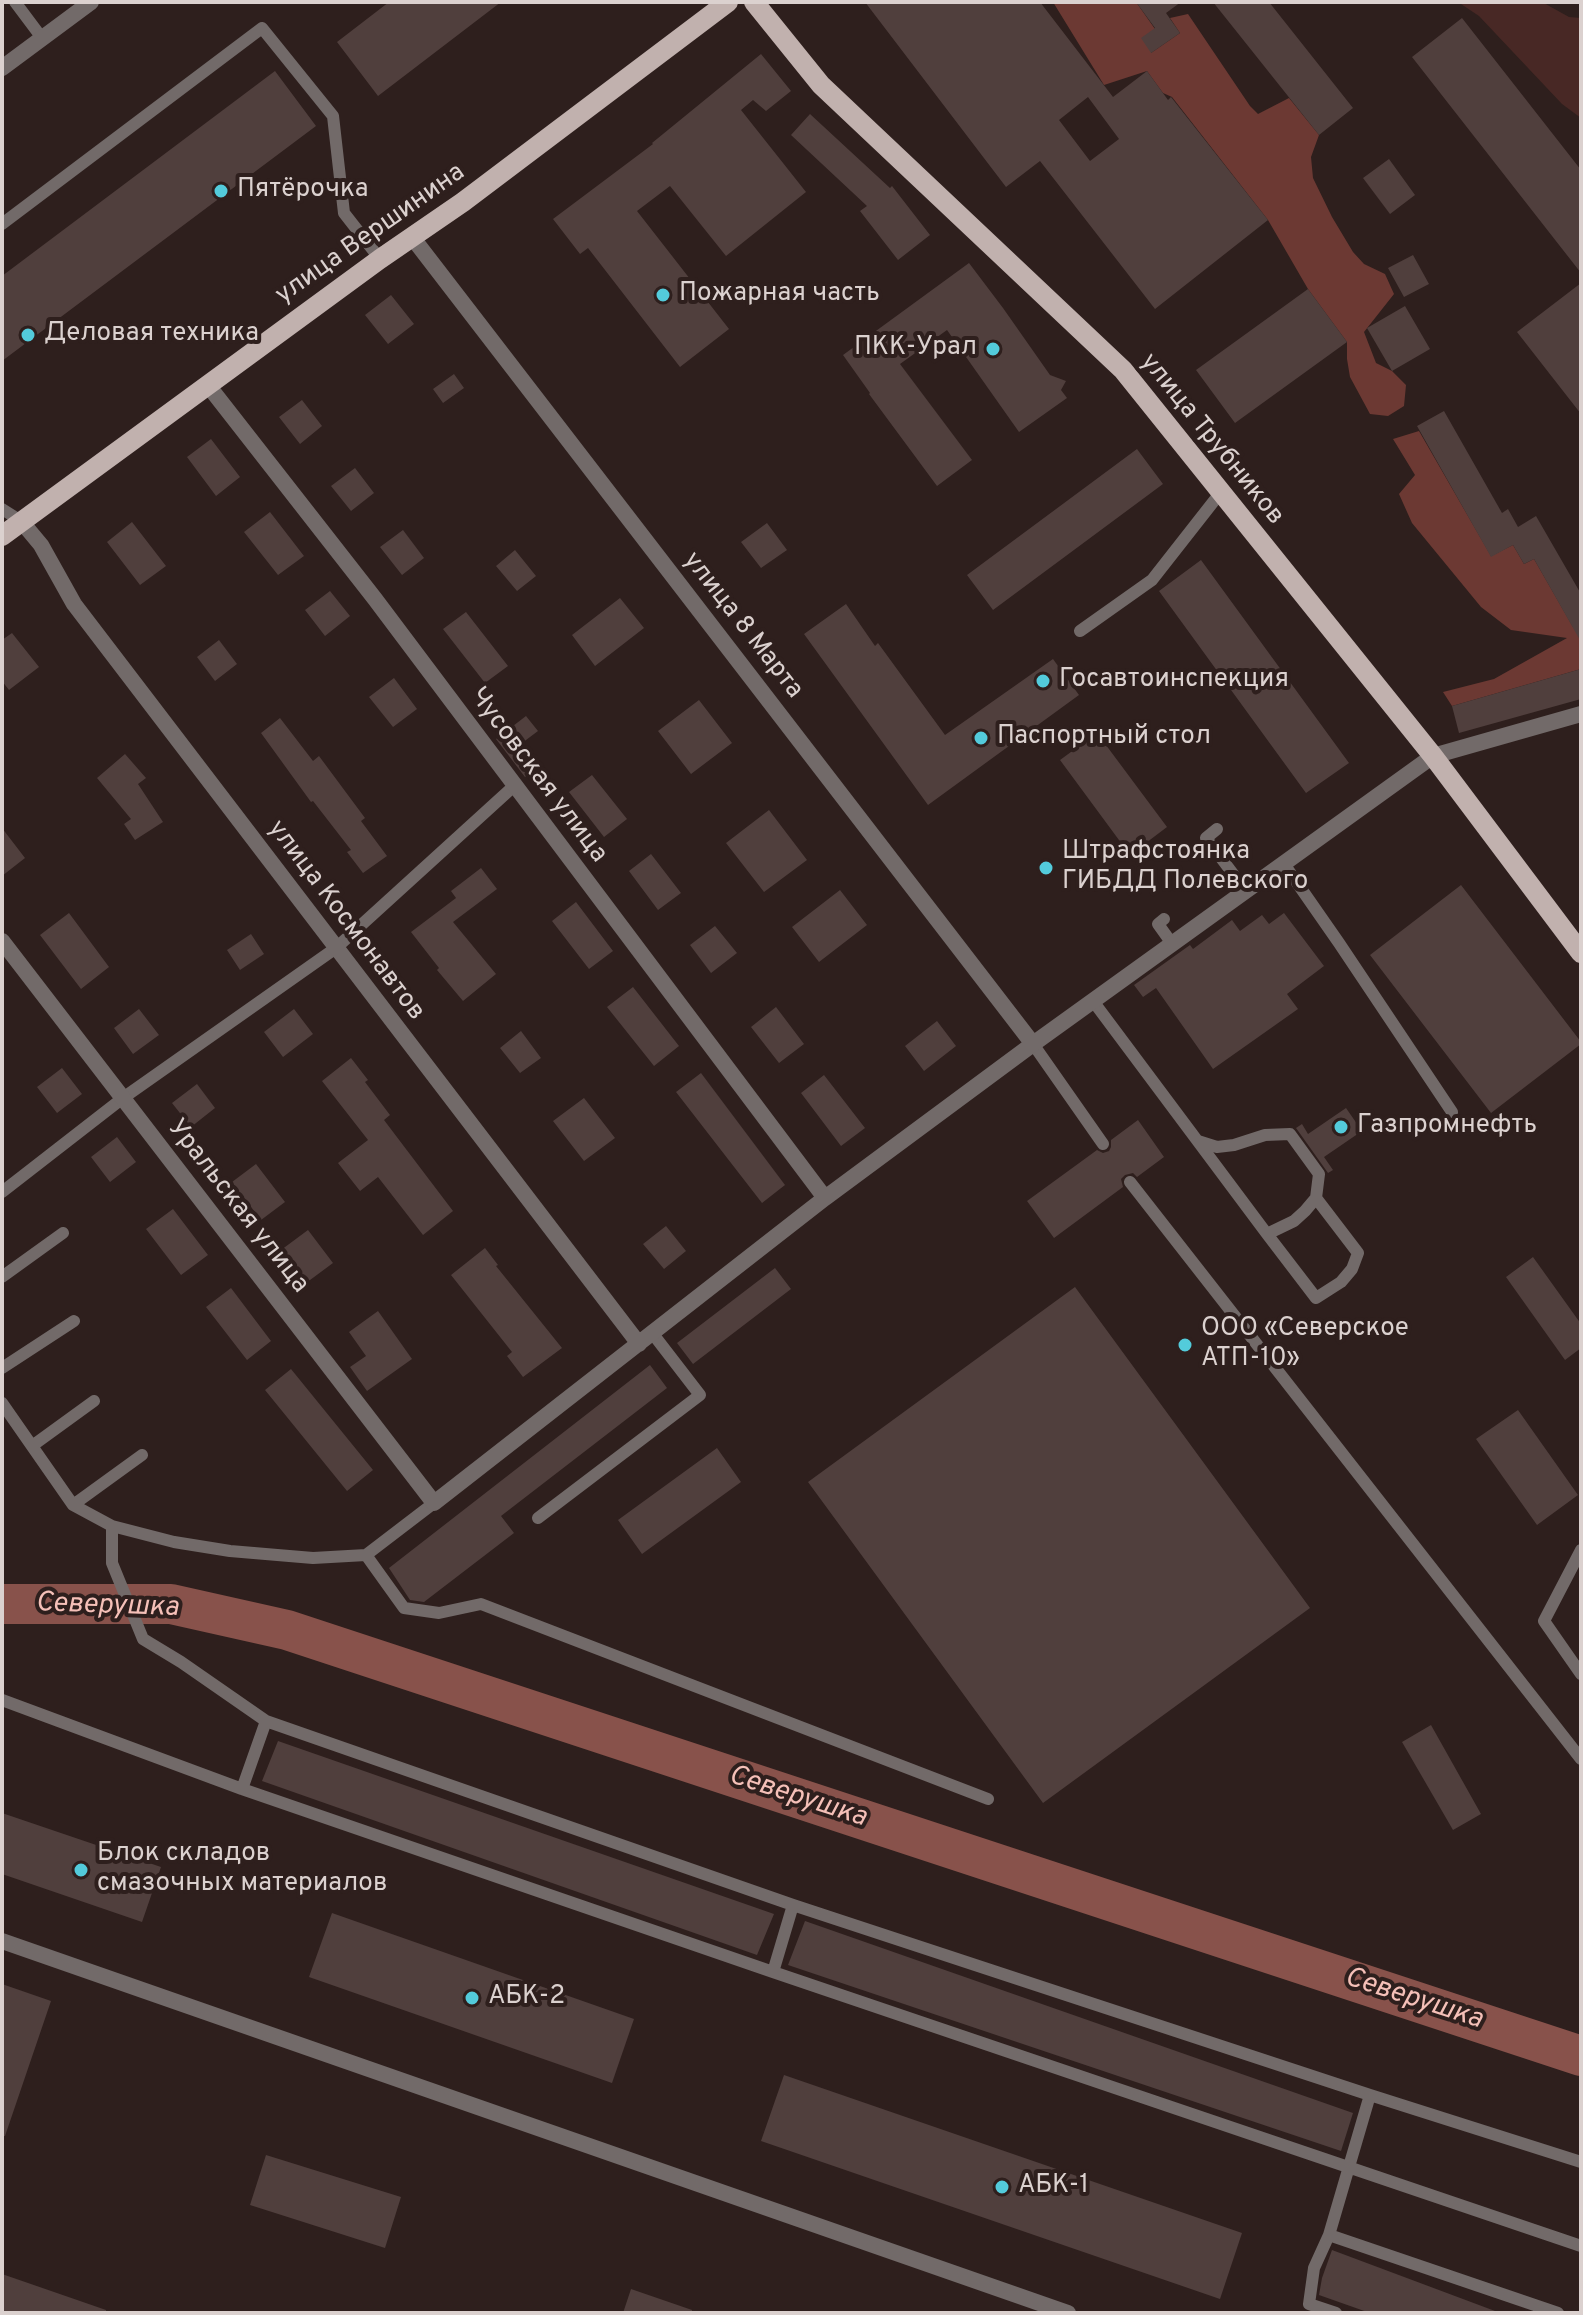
<!DOCTYPE html>
<meta charset="utf-8">
<style>
body{margin:0}
#map{position:relative;width:1583px;height:2315px;overflow:hidden;background:#2e1f1d;font-family:Overpass,sans-serif}
canvas{display:block}
.frame{position:absolute;inset:0;border:4px solid #dbd1cf;pointer-events:none}
</style>
<div id="map">
<canvas width="1583" height="2315"></canvas>
<div class="frame"></div>
</div>
<script>
const c = document.querySelector('canvas').getContext('2d');
c.lineJoin = 'round';
function paint(path, color) {
  c.fillStyle = color;
  c.fill(path, 'evenodd');
}
function toPath(rows) {
  const path = new Path2D();
  for (const r of rows) {
    path.moveTo(r[0], r[1]);
    for (let i = 2; i < r.length; i += 2) path.lineTo(r[i], r[i + 1]);
  }
  return path;
}
function stroke(path, color, width, dash) {
  c.strokeStyle = color;
  c.lineWidth = width;
  c.lineCap = dash ? 'butt' : 'round';
  c.setLineDash(dash || []);
  c.stroke(path);
}
function write(font, color, halo, rows, align = 'center') {
  c.font = font + ' Overpass,sans-serif';
  c.lineWidth = 8;
  c.setLineDash([]);
  c.textBaseline = 'middle';
  c.strokeStyle = halo;
  c.fillStyle = color;
  for (const [text, x, y, turn = 0] of rows) {
    c.save();
    c.translate(x, y);
    c.rotate((+turn || 0) * Math.PI / 180);
    c.textAlign = isNaN(turn) ? turn : align;
    if (halo) c.strokeText(text, 0, 0);
    c.fillText(text, 0, 0);
    c.restore();
  }
}
const green = toPath([
 [1458,2,1542,2,1569,17,1581,18,1581,118,1562,104,1479,16]
]);
const forest = toPath([
 [1053,2,1136,2,1155,29,1151,53,1180,33,1170,18,1188,14,1250,106,1258,114,1289,98,1319,135,1311,157,1313,178,1332,217,1353,252,1364,264,1385,274,1394,294,1364,332,1376,363,1392,371,1406,385,1404,406,1388,416,1370,414,1350,377,1347,359,1347,342,1308,289,1268,220,1172,97,1163,93,1147,71,1104,85],
 [1419,431,1491,556,1513,545,1524,564,1534,559,1573,627,1581,623,1581,669,1452,706,1443,692,1494,679,1567,638,1511,630,1481,607,1412,523,1399,494,1415,475,1393,439]
]);
const river = toPath([
 [2,1604,171,1604,287,1630,1581,2056]
]);
const building = toPath([
 [389,2,501,2,378,96,337,42],
 [865,2,1040,2,1113,97,1147,71,1168,100,1171,97,1268,220,1155,309,1040,161,1006,187],
 [1088,97,1119,139,1090,161,1059,120],
 [1136,2,1181,2,1166,13,1180,33,1151,53,1141,38,1155,28],
 [1213,2,1269,2,1353,108,1319,135],
 [1462,18,1581,170,1581,273,1412,57],
 [761,54,791,91,766,111,753,100,741,110,806,192,726,256,670,186,637,211,729,329,680,367,588,248,580,254,553,219,653,144,652,143],
 [275,71,316,126,2,361,2,276],
 [810,114,890,188,892,186,930,235,898,260,860,211,867,206,791,135],
 [1389,159,1415,195,1390,214,1363,178],
 [1413,255,1429,284,1404,297,1388,268],
 [969,263,1003,308,1050,375,1066,381,1061,390,1067,398,1019,432,947,330,900,364,972,460,937,486,869,394,870,393,843,355],
 [1581,283,1581,414,1517,332],
 [1308,289,1347,342,1235,423,1196,370],
 [391,295,414,324,388,344,365,315],
 [1405,306,1430,349,1392,371,1367,328],
 [454,374,464,388,443,403,433,389],
 [302,400,322,426,300,444,279,417],
 [1444,411,1502,513,1508,509,1518,527,1536,516,1581,594,1581,642,1534,559,1524,564,1513,545,1491,557,1417,426],
 [211,439,240,477,216,496,187,457],
 [1137,449,1163,484,993,610,967,575],
 [355,468,374,493,351,511,331,486],
 [270,512,304,556,278,575,244,532],
 [132,522,166,566,140,585,107,542],
 [767,523,787,550,761,568,741,542],
 [403,530,424,558,402,575,380,547],
 [515,550,536,576,517,591,496,566],
 [1201,560,1349,763,1306,793,1159,591],
 [330,591,350,616,325,636,305,610],
 [620,598,644,628,595,666,572,635],
 [846,604,875,646,878,643,945,735,1053,659,1079,695,928,805,804,634],
 [466,612,508,666,485,683,443,629],
 [12,633,39,667,9,690,2,681,2,640],
 [219,640,237,664,215,681,197,657],
 [1581,669,1581,699,1459,733,1452,706],
 [394,678,417,709,393,727,369,697],
 [699,700,732,743,691,774,658,731],
 [526,716,538,731,522,743,539,766,525,777,496,739],
 [280,718,313,761,319,756,365,818,361,821,387,856,363,873,347,852,351,850,313,801,311,802,261,733],
 [1097,733,1167,827,1130,855,1060,760],
 [125,754,146,778,138,784,163,822,135,840,124,824,131,819,97,778],
 [592,775,627,819,604,837,569,792],
 [769,810,807,860,764,892,726,843],
 [2,828,25,858,2,876],
 [651,854,681,893,658,910,629,871],
 [481,868,497,889,453,922,496,974,463,1001,437,970,439,968,411,932,456,898,451,891],
 [1461,885,1581,1042,1581,1044,1491,1113,1370,955],
 [840,890,867,925,819,962,792,927],
 [576,902,613,951,589,969,552,921],
 [69,913,109,967,81,989,40,935],
 [1284,913,1324,966,1287,994,1298,1009,1213,1069,1156,988,1143,997,1134,985,1190,945,1193,949,1232,920,1240,931,1262,915,1269,924],
 [715,926,737,953,711,973,690,945],
 [251,934,264,954,240,970,227,950],
 [633,987,679,1046,654,1066,607,1007],
 [776,1007,804,1044,779,1063,751,1027],
 [139,1009,159,1035,133,1054,114,1028],
 [294,1009,313,1034,283,1057,264,1032],
 [937,1021,956,1046,924,1071,905,1046],
 [521,1031,541,1058,520,1073,500,1048],
 [351,1058,368,1080,365,1082,390,1115,384,1120,453,1211,423,1235,378,1177,360,1191,338,1163,368,1140,322,1081],
 [62,1068,82,1094,57,1113,37,1087],
 [701,1073,785,1185,762,1203,676,1092],
 [824,1075,865,1128,841,1146,801,1093],
 [197,1084,215,1108,191,1127,172,1103],
 [584,1098,615,1138,584,1161,553,1121],
 [1346,1108,1362,1131,1324,1157,1333,1170,1328,1173,1296,1128,1302,1124,1308,1134],
 [1138,1120,1164,1157,1137,1177,1133,1173,1125,1175,1121,1179,1123,1187,1054,1238,1027,1201,1097,1150,1103,1153,1109,1151,1111,1147,1111,1140],
 [117,1137,136,1162,110,1182,91,1157],
 [256,1164,285,1202,261,1220,232,1182],
 [173,1209,208,1255,181,1275,146,1229],
 [666,1226,686,1251,664,1269,643,1244],
 [308,1230,333,1263,306,1283,281,1250],
 [485,1248,498,1265,496,1266,562,1348,523,1377,507,1356,512,1352,451,1275],
 [1533,1257,1581,1324,1581,1348,1565,1360,1506,1277],
 [775,1268,791,1289,693,1364,677,1343],
 [1075,1287,1310,1608,1043,1803,808,1482],
 [231,1288,271,1341,247,1360,206,1307],
 [378,1311,412,1359,367,1391,350,1367,366,1356,349,1332],
 [650,1365,667,1388,501,1516,514,1533,424,1602,410,1600,389,1568],
 [291,1369,373,1470,347,1491,265,1390],
 [1518,1410,1578,1495,1537,1525,1476,1439],
 [717,1448,741,1482,642,1554,618,1520],
 [1431,1725,1481,1814,1453,1830,1402,1742],
 [278,1741,774,1914,757,1955,262,1781],
 [2,1813,161,1867,142,1922,2,1874],
 [332,1913,634,2019,612,2083,309,1977],
 [805,1921,1353,2113,1341,2151,788,1965],
 [2,1984,51,2001,5,2136,2,2136],
 [784,2075,1242,2233,1220,2299,761,2141],
 [266,2155,401,2197,385,2248,250,2205],
 [1332,2250,1495,2311,1495,2313,1370,2313,1319,2295,1322,2278],
 [2,2274,106,2310,106,2313,2,2313],
 [631,2289,692,2310,692,2313,623,2313]
]);
const service = toPath([
 [15,2,42,38],
 [2,224,262,28,333,116,344,213,380,259],
 [2,509,21,521],
 [1080,631,1152,580,1221,492],
 [1217,829,1206,838,1246,891],
 [1284,864,1339,943,1452,1112],
 [1164,919,1158,924,1173,945],
 [1093,1001,1267,1234,1316,1298,1341,1282,1352,1269,1358,1253,1316,1198,1319,1174,1290,1134,1265,1135,1234,1145,1217,1147,1198,1141],
 [1033,1044,1103,1144],
 [1130,1182,1581,1759],
 [2,1192,123,1098,336,948,514,786],
 [1267,1234,1294,1221,1305,1211,1316,1198],
 [2,1277,63,1233],
 [2,1368,74,1321],
 [2,1403,73,1505,112,1526,174,1542,230,1551,313,1558,366,1555],
 [32,1446,94,1401],
 [434,1503,366,1555,404,1608,439,1613,481,1604,988,1799],
 [73,1505,142,1455],
 [538,1518,700,1395,653,1334],
 [112,1526,112,1563,143,1639,181,1662,266,1721,793,1905,1370,2095,1581,2162],
 [1581,1550,1544,1621,1581,1674],
 [2,1700,242,1789,773,1972,1581,2246],
 [242,1789,266,1721],
 [773,1972,793,1905],
 [1329,2235,1558,2313],
 [1336,2313,1309,2304,1314,2268,1329,2235,1370,2095]
]);
const minor = toPath([
 [2,68,91,2],
 [412,237,1033,1044],
 [207,384,375,599,825,1198],
 [21,521,41,545,74,604,639,1344],
 [2,941,434,1503,825,1198,1033,1044,1433,756,1581,714],
 [2,1941,1068,2313]
]);
const primary = toPath([
 [754,2,821,85,1123,370,1433,756,1581,953],
 [2,536,380,259,463,202,728,2]
]);
const markers = [
 [221,191,8,"#53cbdb"],
 [663,295,8,"#53cbdb"],
 [28,335,8,"#53cbdb"],
 [993,349,8,"#53cbdb"],
 [1043,681,8,"#53cbdb"],
 [981,738,8,"#53cbdb"],
 [1046,868,8,"#53cbdb"],
 [1341,1127,8,"#53cbdb"],
 [1185,1345,8,"#53cbdb"],
 [81,1870,8,"#53cbdb"],
 [472,1998,8,"#53cbdb"],
 [1002,2187,8,"#53cbdb"]
];
const poiNames = [
 ["Пятёрочка",237,191],
 ["Пожарная часть",679,295],
 ["Деловая техника",44,335],
 ["ПКК-Урал",977,349,"right"],
 ["Госавтоинспекция",1059,681],
 ["Паспортный стол",997,738],
 ["Штрафстоянка",1062,853],
 ["ГИБДД Полевского",1062,883],
 ["Газпромнефть",1357,1127],
 ["ООО «Северское",1201,1330],
 ["АТП-10»",1201,1360],
 ["Блок складов",97,1855],
 ["смазочных материалов",97,1885],
 ["АБК-2",488,1998],
 ["АБК-1",1018,2187]
];
const streetNames = [
 ["улица Вершинина",371,235,-35],
 ["улица Трубников",1211,440,51],
 ["улица 8 Марта",742,626,52],
 ["Чусовская улица",537,776,53],
 ["улица Космонавтов",345,921,53],
 ["Уральская улица",237,1207,52]
];
const waterNames = [
 ["Северушка",107,1607,2],
 ["Северушка",797,1798,18],
 ["Северушка",1413,2000,18]
];
paint(green, '#482825');
paint(forest, '#6c3933');
stroke(river, '#88524b', 40);
paint(building, '#503f3d');
stroke(service, '#726a69', 12);
stroke(minor, '#726a69', 16);
stroke(primary, '#c1b1ae', 20);
for (const [x, y, r, color] of markers) {
  const dot = new Path2D();
  dot.arc(x, y, r, 0, 2 * Math.PI);
  c.fillStyle = color;
  c.fill(dot);
  stroke(dot, '#2e1f1d', 3);
}
write('26px', '#dbd1cf', '#2e1f1d', poiNames, 'left');
write('26px', '#dbd1cf', '#2e1f1d', streetNames);
write('italic 28px', '#f5c0b8', '#2e1f1d', waterNames);
</script>
